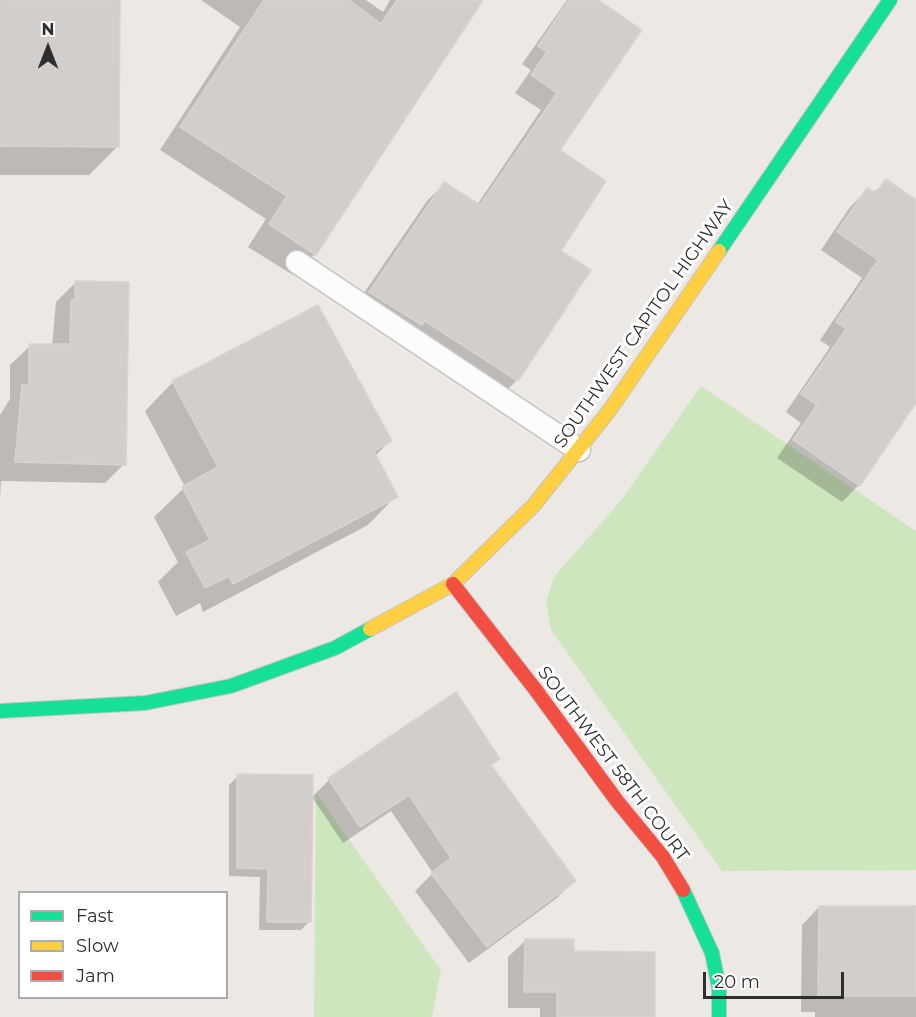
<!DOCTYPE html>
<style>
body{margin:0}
#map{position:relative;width:916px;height:1017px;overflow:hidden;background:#ece8e4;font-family:Montserrat,sans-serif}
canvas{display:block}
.legend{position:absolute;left:18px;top:891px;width:210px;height:108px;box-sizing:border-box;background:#fff;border:2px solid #ababab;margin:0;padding:8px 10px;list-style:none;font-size:18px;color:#2e2e2e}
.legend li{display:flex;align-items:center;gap:12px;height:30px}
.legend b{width:30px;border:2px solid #ababab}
.north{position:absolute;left:18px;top:18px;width:60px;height:60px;-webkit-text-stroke:4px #fff;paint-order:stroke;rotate:0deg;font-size:16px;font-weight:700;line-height:24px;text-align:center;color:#2e2e2e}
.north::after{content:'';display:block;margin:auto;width:21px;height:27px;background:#2e2e2e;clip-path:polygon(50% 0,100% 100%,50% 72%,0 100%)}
.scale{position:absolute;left:703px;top:972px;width:141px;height:27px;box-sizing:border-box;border:3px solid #2e2e2e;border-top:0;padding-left:8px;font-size:18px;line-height:21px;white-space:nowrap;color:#2e2e2e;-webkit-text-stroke:4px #fff;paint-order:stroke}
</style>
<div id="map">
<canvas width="916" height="1017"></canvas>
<ul class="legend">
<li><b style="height:8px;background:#16e098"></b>Fast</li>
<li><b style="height:8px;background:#ffcf43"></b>Slow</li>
<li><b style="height:8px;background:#f24e42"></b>Jam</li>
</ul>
<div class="north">N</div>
<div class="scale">20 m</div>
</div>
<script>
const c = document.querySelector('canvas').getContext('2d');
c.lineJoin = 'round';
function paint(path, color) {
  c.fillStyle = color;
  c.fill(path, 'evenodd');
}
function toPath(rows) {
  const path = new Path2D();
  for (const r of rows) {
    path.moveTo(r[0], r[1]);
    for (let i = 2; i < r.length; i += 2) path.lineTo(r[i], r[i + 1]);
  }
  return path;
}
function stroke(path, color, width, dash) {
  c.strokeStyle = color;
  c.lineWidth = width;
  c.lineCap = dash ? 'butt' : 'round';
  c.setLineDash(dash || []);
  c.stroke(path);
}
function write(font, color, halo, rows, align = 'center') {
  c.font = font + ' Montserrat,sans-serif';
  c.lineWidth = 6;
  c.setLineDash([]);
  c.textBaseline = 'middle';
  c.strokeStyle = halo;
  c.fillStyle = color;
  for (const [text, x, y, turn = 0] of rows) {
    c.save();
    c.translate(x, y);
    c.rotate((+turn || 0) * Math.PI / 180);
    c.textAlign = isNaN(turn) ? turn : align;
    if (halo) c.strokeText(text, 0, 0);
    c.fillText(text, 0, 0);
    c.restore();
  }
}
const green = toPath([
 [701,386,916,531,916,870,722,871,551,630,546,602,554,577,623,498],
 [316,793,441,970,432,1017,314,1017]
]);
const shadow = toPath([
 [0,0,119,0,118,146,89,175,0,175],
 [201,0,366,0,383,12,390,0,481,0,315,254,293,275,248,247,266,219,160,150,240,27],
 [567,0,595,0,558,150,559,251,517,380,500,397,353,309,427,201,444,184,477,205,541,110,515,93,531,70,522,64],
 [886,181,916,201,916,402,859,485,842,502,777,458,801,423,786,412,830,347,820,340,862,278,821,250,850,207,867,190,873,193],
 [76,282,124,464,105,483,1,481,0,500,0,415,10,399,10,365,30,346,52,346,56,302],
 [173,382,390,441,375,456,396,496,368,525,203,612,200,603,176,616,158,582,178,562,154,517,185,487,145,411],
 [456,694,498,759,490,767,574,881,557,898,469,963,415,891,433,873,391,811,343,843,312,797,329,780],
 [238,776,309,922,301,930,259,930,260,877,229,876,229,785],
 [819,907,916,908,916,1017,815,1017,815,1012,801,1012,802,925],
 [526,940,572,953,653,1017,540,1017,540,1008,508,1008,508,957]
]);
const building = toPath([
 [0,0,120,0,119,147,0,146,0,0],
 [264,0,349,0,381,24,397,0,483,0,316,255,269,224,287,196,180,127,264,0],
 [569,0,598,0,642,30,560,150,606,181,561,251,591,270,518,381,425,321,422,325,369,292,444,182,480,205,557,93,531,75,547,52,538,46,569,0],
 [886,179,916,200,916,403,860,486,793,440,817,405,801,394,846,329,836,322,878,260,837,232,867,188,876,193,886,179],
 [75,281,129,282,126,465,15,462,22,385,29,385,29,344,70,344,71,300,75,300,75,281],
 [318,305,392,441,374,451,398,497,233,584,229,576,205,588,186,552,210,540,182,487,218,467,172,381,318,305],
 [456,692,500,759,491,765,576,881,487,947,431,873,451,858,409,795,360,827,328,778,456,692],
 [237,774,313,775,311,922,267,922,268,869,237,868,237,774],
 [819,906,916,906,916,996,818,996,819,906],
 [525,939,574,939,574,951,655,952,655,1017,557,1017,557,992,524,992,525,939]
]);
const lane = toPath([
 [297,262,579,450]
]);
const fast = toPath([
 [719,251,890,0],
 [0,711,145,703,231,686,335,648,370,629],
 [683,890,712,953,719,988,719,1017]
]);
const slow = toPath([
 [370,629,453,584,534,505,609,411,719,251]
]);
const jam = toPath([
 [453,584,535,689,617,801,663,857,683,890]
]);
const streetNames = [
 ["SOUTHWEST CAPITOL HIGHWAY",644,324,-55],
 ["SOUTHWEST 58TH COURT",613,764,53]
];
paint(green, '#cee6be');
paint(shadow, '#0003');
paint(building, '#d1cecb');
stroke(building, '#d7d4d0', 1.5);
stroke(lane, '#c5c4c5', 25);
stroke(fast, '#c5c4c5', 16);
stroke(slow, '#c5c4c5', 16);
stroke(jam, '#c5c4c5', 16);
stroke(lane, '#fcfcfb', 22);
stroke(fast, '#16e098', 14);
stroke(slow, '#ffcf43', 14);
stroke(jam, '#f24e42', 14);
write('18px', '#2e2e2e', '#fff', streetNames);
</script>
